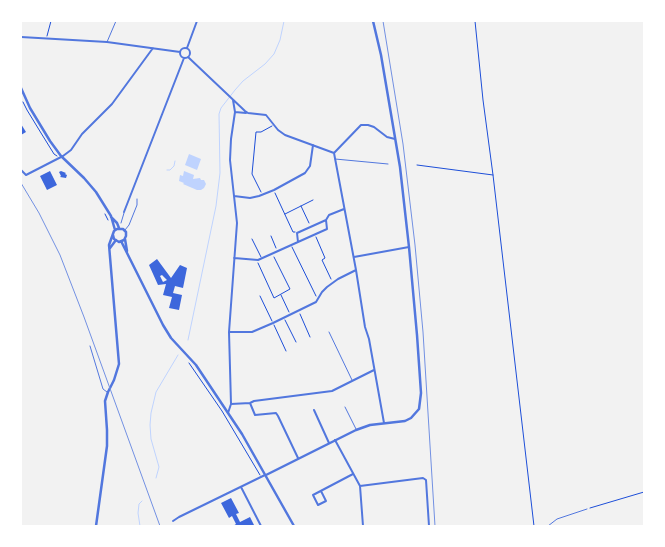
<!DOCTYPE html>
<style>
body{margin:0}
#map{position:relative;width:665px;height:547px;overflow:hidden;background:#f2f2f2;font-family:"Space Grotesk",sans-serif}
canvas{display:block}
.frame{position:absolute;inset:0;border:22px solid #fff;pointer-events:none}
</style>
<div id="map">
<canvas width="665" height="547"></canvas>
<div class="frame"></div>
</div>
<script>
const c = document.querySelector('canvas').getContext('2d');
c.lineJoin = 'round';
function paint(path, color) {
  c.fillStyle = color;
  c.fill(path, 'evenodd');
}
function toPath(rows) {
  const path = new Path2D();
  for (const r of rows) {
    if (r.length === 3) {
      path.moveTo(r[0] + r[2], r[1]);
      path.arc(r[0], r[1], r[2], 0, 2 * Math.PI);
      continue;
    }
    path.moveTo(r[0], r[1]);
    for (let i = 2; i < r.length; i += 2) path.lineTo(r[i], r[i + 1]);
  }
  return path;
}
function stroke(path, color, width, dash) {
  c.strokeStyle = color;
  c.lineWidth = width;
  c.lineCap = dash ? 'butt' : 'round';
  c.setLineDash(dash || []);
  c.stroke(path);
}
const water = toPath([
 [189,154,201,159,197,170,185,165],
 [184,171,194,175,193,179,200,178,201,180,204,180,206,184,204,188,201,190,197,190,183,184,184,183,179,181,180,175,183,176]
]);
const stream = toPath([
 [167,170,170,170,174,166,175,161],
 [188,340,216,206,220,173,219,114,221,108,235,90,243,81,265,64,274,54,280,40,284,21],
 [156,478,159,467,151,439,150,425,151,413,156,392,178,355],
 [140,526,138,513,139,504,142,501]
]);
const building = toPath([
 [21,124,26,132,21,135],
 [50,171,57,185,47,190,40,176],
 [61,171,66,173,65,174,67,175,66,178,60,177,61,176,59,172],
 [157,259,171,278,180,265,187,268,183,288,175,286,173,293,182,295,179,310,169,308,172,297,163,295,166,284,158,285,149,265],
 [162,275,167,280,163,282,160,276],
 [231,498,239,513,236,514,240,522,250,517,254,525,233,526,236,524,232,516,229,518,221,503]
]);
const path = toPath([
 [475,21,483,100,493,175,534,526],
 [47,36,51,21],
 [23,102,27,110,41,133,54,154,57,156],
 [417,165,493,175],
 [261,192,252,174,256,132,261,132,272,126],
 [275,193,293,232,295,232],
 [301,206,309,223],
 [105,214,108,220],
 [285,214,313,200],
 [271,236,276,248],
 [316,237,325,258,322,260,331,279],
 [252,239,261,257],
 [292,247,316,296],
 [258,263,274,298,290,289,274,257],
 [281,295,289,312],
 [260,296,272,321],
 [300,314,310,337],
 [285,320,296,342],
 [274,325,286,351],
 [189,363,222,411,260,475],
 [590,508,644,492]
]);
const service = toPath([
 [107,42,116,21],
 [335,159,388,164],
 [121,223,124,213],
 [125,230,129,225,137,205,137,199],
 [329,332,352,380],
 [90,346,103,389,107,392],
 [345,407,356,429],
 [548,526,557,519,587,509]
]);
const minor = toPath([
 [21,37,107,42,180,52],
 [187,48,197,21],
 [185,53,5],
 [188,57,245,111,248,113,266,115,278,130,285,135,334,153],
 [235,112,246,113],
 [334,153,356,270,365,327,369,339,384,423],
 [334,153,361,125,368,125,374,127,387,137,395,139],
 [21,170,26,175,63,156,71,150,82,134,112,104,153,48],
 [234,196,250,198,259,196,274,190,305,173,310,166,313,145],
 [124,212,184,58],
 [298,242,327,229,326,220],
 [354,257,409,247],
 [234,258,258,260,298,242,297,233,326,220,329,215,344,209],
 [229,332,252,332,273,323,316,302,322,292,327,287,338,279,356,270],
 [250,403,255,415,276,413,278,416,298,458],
 [231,404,250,403,254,401,332,391,374,370],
 [314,410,329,443],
 [228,413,231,404,229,332,237,223,230,160,231,139,235,112,233,100],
 [335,440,360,486,363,526],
 [360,486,423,478,426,480,429,526],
 [241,487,261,526],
 [321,491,326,501,318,505,313,495,353,474],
 [173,521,179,517,265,475]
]);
const tertiary = toPath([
 [21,88,30,108,50,141,61,156,84,178,96,192,111,216,115,230],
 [111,217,117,223,119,228],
 [125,239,127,251],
 [121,241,163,325,171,338,196,365,242,434,294,526],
 [110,248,116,240],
 [266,475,356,430,370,425,405,421,411,418,419,409,421,393,417,335,409,247,400,167,381,55,373,21],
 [96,526,107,446,107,430,105,401,108,392,114,380,119,364,109,245,114,231,117,229,123,229,126,232,126,236,124,240,119,242,114,239,113,235]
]);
const tram = toPath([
 [21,183,39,213,60,255,84,317,160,526]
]);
const rail = toPath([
 [383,21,403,144,415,245,423,332,435,526]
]);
paint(water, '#bfd3fe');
stroke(stream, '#bfd3fe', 1);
paint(building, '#3d67dc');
stroke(path, '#1d4ed8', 1);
stroke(service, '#5277de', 1);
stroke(minor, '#5277de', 2);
stroke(tertiary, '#5277de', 2.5);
stroke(tram, '#7290e2', 1);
stroke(rail, '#7290e2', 1);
</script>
